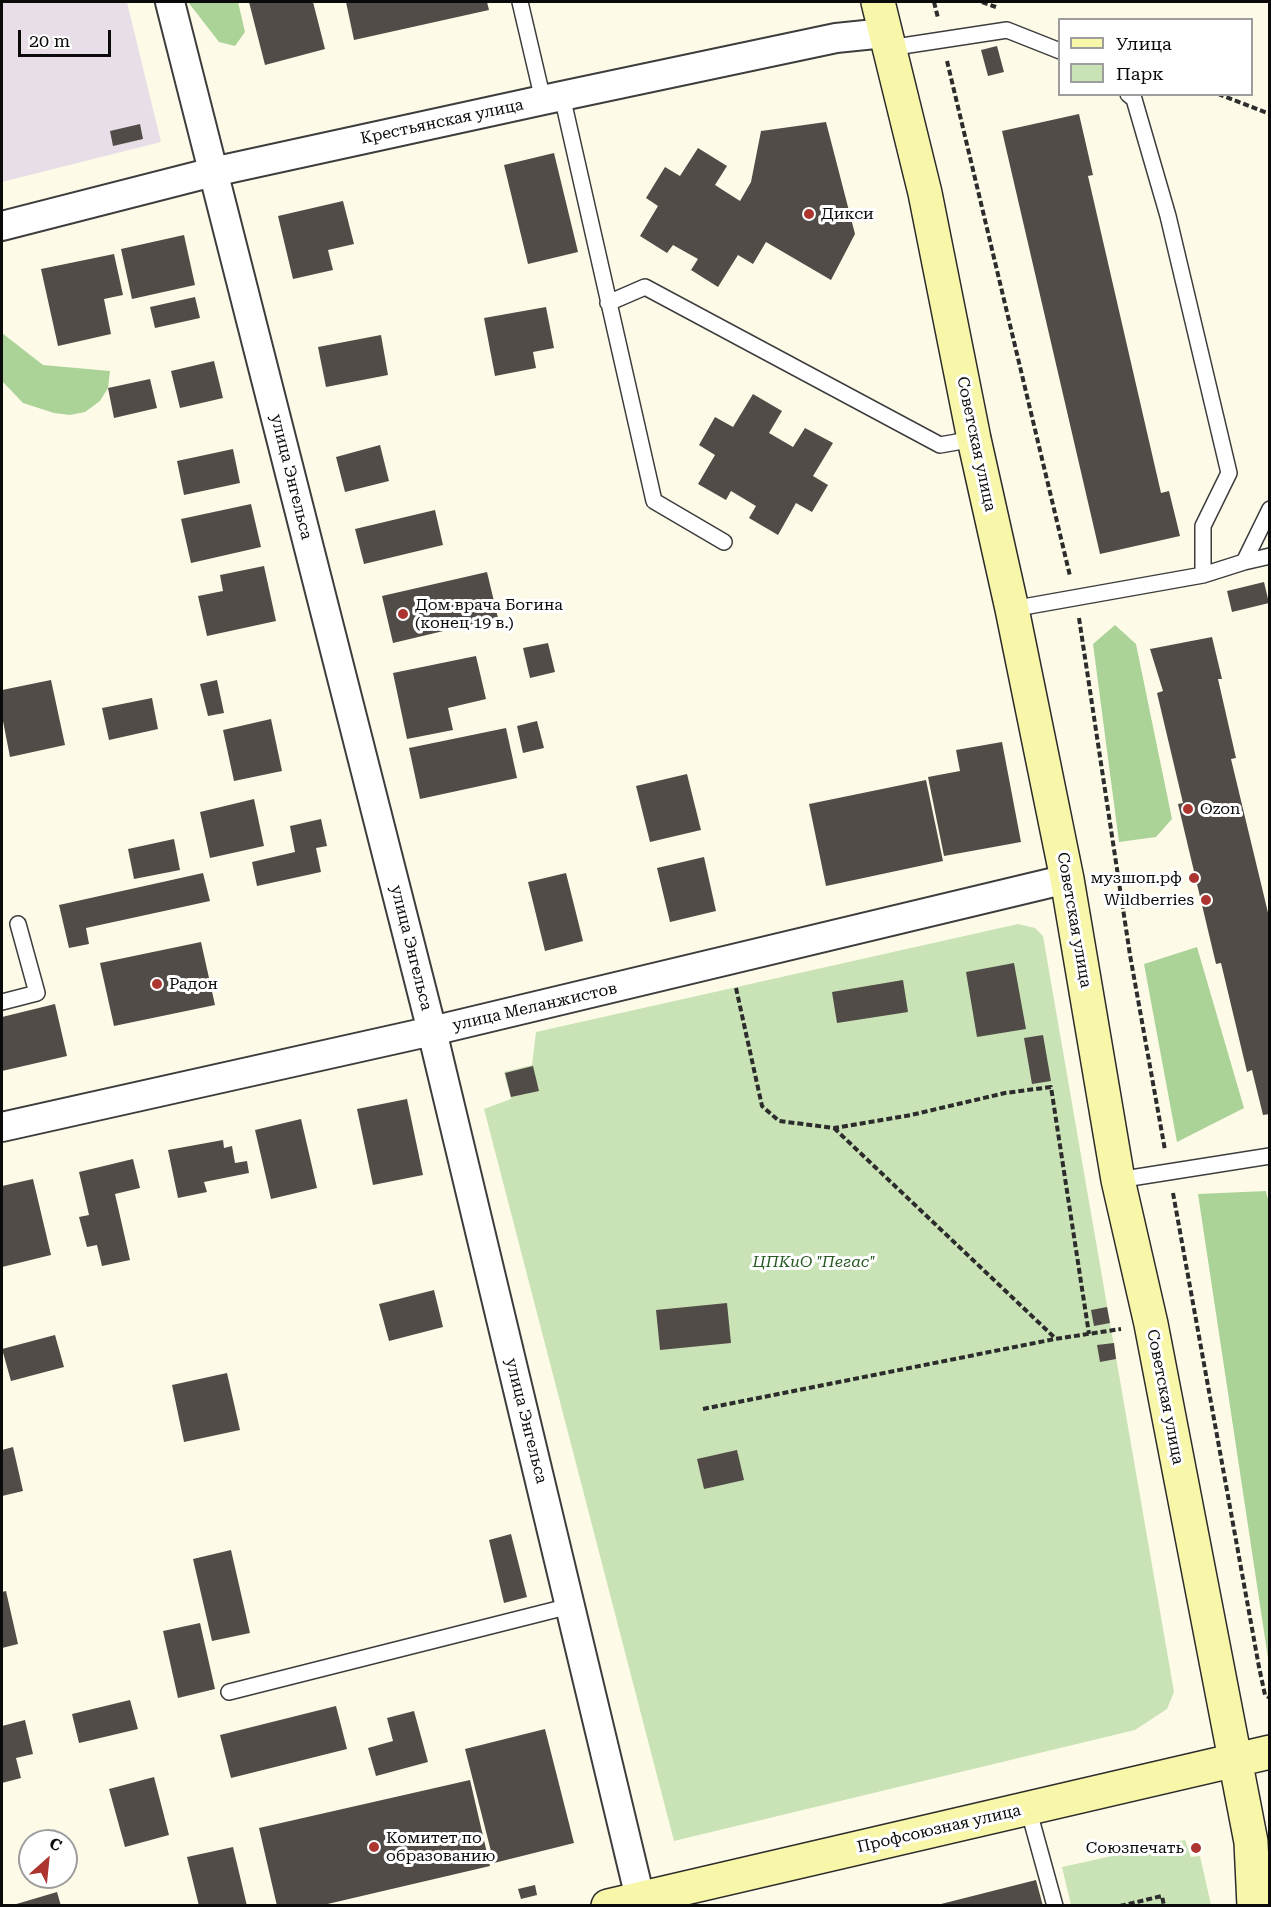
<!DOCTYPE html>
<meta charset="utf-8">
<style>
body{margin:0}
#map{position:relative;width:1271px;height:1907px;overflow:hidden;background:#fdfbe8;font-family:"Roboto Serif",serif}
canvas{display:block}
.frame{position:absolute;inset:0;border:3px solid #0a0a0a;pointer-events:none}
.legend{position:absolute;left:1058px;top:18px;width:195px;height:78px;box-sizing:border-box;background:#fff;border:2px solid #9d9d9d;margin:0;padding:8px 10px;list-style:none;font-size:18px;color:#0a0a0a}
.legend li{display:flex;align-items:center;gap:12px;height:30px}
.legend b{width:30px;border:2px solid #9d9d9d}
.north{position:absolute;left:18px;top:1829px;width:60px;height:60px;box-sizing:border-box;background:#fff;border:2px solid #9d9d9d;border-radius:50%;rotate:27deg;font-size:16px;font-weight:700;line-height:24px;text-align:center;color:#0a0a0a}
.north::after{content:'';display:block;margin:auto;width:21px;height:27px;background:#ac352f;clip-path:polygon(50% 0,100% 100%,50% 72%,0 100%)}
.scale{position:absolute;left:18px;top:30px;width:93px;height:27px;box-sizing:border-box;border:3px solid #0a0a0a;border-top:0;padding-left:8px;font-size:18px;line-height:21px;white-space:nowrap;color:#0a0a0a;-webkit-text-stroke:4px #fff;paint-order:stroke}
</style>
<div id="map">
<canvas width="1271" height="1907"></canvas>
<div class="frame"></div>
<ul class="legend">
<li><b style="height:8px;background:#f8f6a9"></b>Улица</li>
<li><b style="height:16px;background:#c9e3b6"></b>Парк</li>
</ul>
<div class="north">С</div>
<div class="scale">20 m</div>
</div>
<script>
const c = document.querySelector('canvas').getContext('2d');
c.lineJoin = 'round';
function paint(path, color) {
  c.fillStyle = color;
  c.fill(path, 'evenodd');
}
function toPath(rows) {
  const path = new Path2D();
  for (const r of rows) {
    path.moveTo(r[0], r[1]);
    for (let i = 2; i < r.length; i += 2) path.lineTo(r[i], r[i + 1]);
  }
  return path;
}
function stroke(path, color, width, dash) {
  c.strokeStyle = color;
  c.lineWidth = width;
  c.lineCap = dash ? 'butt' : 'round';
  c.setLineDash(dash || []);
  c.stroke(path);
}
function write(font, color, halo, rows, align = 'center') {
  c.font = font + ' "Roboto Serif",serif';
  c.lineWidth = 6;
  c.setLineDash([]);
  c.textBaseline = 'middle';
  c.strokeStyle = halo;
  c.fillStyle = color;
  for (const [text, x, y, turn = 0] of rows) {
    c.save();
    c.translate(x, y);
    c.rotate((+turn || 0) * Math.PI / 180);
    c.textAlign = isNaN(turn) ? turn : align;
    if (halo) c.strokeText(text, 0, 0);
    c.fillText(text, 0, 0);
    c.restore();
  }
}
const industrial = toPath([
 [2,2,127,2,161,142,2,182]
]);
const green = toPath([
 [1018,924,1035,928,1043,936,1174,1692,1167,1709,1135,1730,674,1841,484,1109,511,1099,504,1072,532,1065,536,1032],
 [1185,1840,1191,1857,1200,1856,1211,1905,1071,1905,1062,1867]
]);
const forest = toPath([
 [188,2,238,2,245,32,235,46,219,42],
 [2,333,43,365,110,371,108,388,100,401,85,412,70,415,54,413,23,403,2,381],
 [1115,625,1136,644,1172,819,1156,837,1119,842,1093,644],
 [1197,947,1244,1108,1177,1142,1144,964],
 [1266,1191,1270,1208,1269,1665,1198,1194]
]);
const building = toPath([
 [249,2,313,2,325,49,265,65],
 [346,2,487,2,489,10,354,40],
 [997,46,1004,72,988,76,981,50],
 [1079,114,1093,175,1088,176,1161,493,1169,491,1180,536,1100,554,1002,131],
 [826,122,855,234,831,280,766,242,753,264,738,255,718,287,691,270,698,259,673,245,667,253,640,236,658,206,646,198,665,167,680,176,698,148,727,166,715,185,740,201,751,182,761,131],
 [140,124,143,139,113,146,110,131],
 [554,153,578,252,528,264,504,165],
 [343,201,354,244,328,250,333,270,293,279,278,216],
 [184,235,195,285,132,299,121,249],
 [114,254,123,295,104,299,111,334,58,346,41,269],
 [195,297,200,318,155,328,150,307],
 [546,307,554,348,533,352,536,368,495,376,484,318],
 [381,335,388,375,326,387,318,347],
 [214,361,223,398,180,408,171,371],
 [150,379,157,408,114,418,108,388],
 [753,394,782,411,769,433,793,447,805,428,833,443,813,476,828,485,812,512,796,503,778,535,749,518,756,506,731,491,726,500,698,484,715,455,699,445,715,417,733,427],
 [380,445,389,481,345,492,336,457],
 [233,449,240,483,184,495,177,461],
 [251,504,261,547,191,563,181,519],
 [435,510,443,545,364,564,355,529],
 [264,566,276,621,207,636,198,596,223,591,220,575],
 [487,572,498,618,393,643,382,596],
 [1264,582,1269,603,1232,612,1227,591],
 [1212,637,1222,679,1218,679,1236,758,1231,759,1270,921,1270,1114,1263,1115,1252,1070,1247,1072,1221,963,1216,964,1178,804,1183,803,1157,693,1163,691,1150,649],
 [548,643,555,672,530,678,523,648],
 [476,656,486,699,448,708,453,730,407,739,393,673],
 [51,680,65,745,10,757,2,716,2,690],
 [217,680,224,713,208,716,200,684],
 [152,698,158,729,109,740,102,708],
 [271,719,282,771,234,781,223,730],
 [537,721,544,748,523,753,517,726],
 [506,728,517,778,420,799,409,748],
 [1002,742,1021,842,944,856,928,777,960,771,956,750],
 [687,774,701,830,650,842,636,786],
 [926,780,943,861,826,886,809,804],
 [254,799,264,846,210,858,200,812],
 [321,819,327,846,316,848,321,872,257,886,252,862,295,852,290,826],
 [174,839,180,870,134,879,128,849],
 [704,857,716,911,670,922,657,868],
 [203,873,210,901,86,928,89,944,69,948,59,905],
 [566,873,583,941,545,951,528,882],
 [201,942,215,1005,114,1026,100,963],
 [1014,963,1026,1029,977,1037,966,972],
 [903,980,908,1012,837,1023,832,992],
 [55,1004,67,1056,2,1071,2,1017],
 [1043,1035,1051,1081,1032,1084,1024,1038],
 [533,1066,539,1091,511,1097,505,1073],
 [407,1099,423,1175,373,1185,357,1109],
 [301,1119,317,1188,271,1199,255,1130],
 [223,1140,224,1148,232,1146,235,1163,247,1161,249,1173,204,1182,207,1192,178,1198,168,1150],
 [133,1159,140,1188,115,1194,130,1260,102,1266,97,1245,87,1247,79,1217,89,1215,79,1172],
 [33,1179,51,1255,2,1267,2,1186],
 [434,1290,443,1327,389,1341,379,1304],
 [727,1303,731,1343,660,1350,656,1310],
 [1107,1307,1110,1323,1094,1326,1091,1310],
 [55,1335,64,1367,11,1381,2,1349],
 [1114,1343,1116,1359,1100,1362,1097,1345],
 [227,1373,240,1430,184,1442,172,1385],
 [13,1447,23,1491,2,1496,2,1450],
 [737,1450,744,1480,704,1489,697,1459],
 [511,1534,527,1597,504,1603,489,1540],
 [231,1550,250,1633,212,1641,193,1559],
 [6,1591,18,1644,2,1648,2,1592],
 [200,1623,215,1689,178,1698,163,1631],
 [130,1700,138,1729,79,1743,72,1714],
 [336,1706,347,1749,231,1778,220,1735],
 [414,1711,428,1762,376,1776,368,1748,393,1741,387,1718],
 [25,1720,33,1754,16,1758,21,1778,2,1783,2,1726],
 [545,1729,574,1843,494,1863,465,1749],
 [154,1777,169,1835,125,1847,109,1789],
 [470,1780,490,1866,319,1906,277,1906,259,1828],
 [233,1847,247,1906,199,1906,187,1857],
 [1036,1880,1043,1906,937,1906,937,1905],
 [535,1885,537,1895,521,1899,518,1889],
 [57,1892,61,1906,13,1906,13,1905]
]);
const path = toPath([
 [934,2,938,18],
 [982,2,996,7],
 [947,61,1070,576],
 [1218,94,1270,114],
 [1079,618,1130,955,1165,1150],
 [736,988,762,1106,779,1121,834,1128,911,1115,1005,1093,1051,1087,1089,1334],
 [834,1128,1055,1338],
 [1173,1193,1259,1667,1265,1695,1270,1698],
 [703,1409,1055,1339,1121,1329],
 [1120,1906,1162,1896,1164,1906]
]);
const lane = toPath([
 [520,2,543,100],
 [889,48,1007,30,1060,51],
 [1128,94,1134,99,1168,216,1229,473,1203,526,1203,575],
 [562,96,654,501,724,542],
 [608,303,645,287,940,445,974,439],
 [1244,562,1270,556],
 [1012,609,1203,575,1244,562,1270,509],
 [2,1002,37,993,18,924],
 [1118,1180,1270,1156],
 [229,1692,570,1606],
 [1028,1808,1055,1906]
]);
const street = toPath([
 [170,2,432,1031,640,1898],
 [2,226,213,172,543,100,836,38,885,33],
 [2,1127,432,1031,1067,879]
]);
const secondary = toPath([
 [878,2,925,193,974,439,1012,609,1067,879,1118,1180,1151,1324,1251,1842,1254,1906],
 [608,1906,1270,1752]
]);
const markers = [
 [809,214,6,"#ac352f"],
 [403,614,6,"#ac352f"],
 [1188,809,6,"#ac352f"],
 [1194,878,6,"#ac352f"],
 [1206,900,6,"#ac352f"],
 [157,984,6,"#ac352f"],
 [374,1847,6,"#ac352f"],
 [1196,1848,6,"#ac352f"]
];
const streetNames = [
 ["Крестьянская улица",442,122,-12],
 ["Советская улица",976,444,78],
 ["улица Энгельса",291,477,76],
 ["Советская улица",1074,920,80],
 ["улица Энгельса",411,948,76],
 ["улица Меланжистов",535,1007,-13],
 ["Советская улица",1165,1397,79],
 ["улица Энгельса",526,1421,76],
 ["Профсоюзная улица",939,1829,-13]
];
const poiNames = [
 ["Дикси",821,214],
 ["Дом врача Богина",415,605],
 ["(конец 19 в.)",415,623],
 ["Ozon",1200,809],
 ["музшоп.рф",1182,878,"right"],
 ["Wildberries",1194,900,"right"],
 ["Радон",169,984],
 ["Комитет по",386,1838],
 ["образованию",386,1856],
 ["Союзпечать",1184,1848,"right"]
];
const parkNames = [
 ["ЦПКиО \"Пегас\"",814,1262]
];
paint(industrial, '#e8dee8');
paint(green, '#c9e3b6');
paint(forest, '#acd397');
paint(building, '#514c47');
stroke(lane, '#3d3d3d', 18);
stroke(street, '#3d3d3d', 32);
stroke(secondary, '#2c2c2c', 36);
stroke(path, '#2c2c2c', 4, [6, 3]);
stroke(lane, '#fff', 15);
stroke(street, '#fff', 28);
stroke(secondary, '#f8f6a9', 33);
for (const [x, y, r, color] of markers) {
  const dot = new Path2D();
  dot.arc(x, y, r, 0, 2 * Math.PI);
  c.fillStyle = color;
  c.fill(dot);
  stroke(dot, '#fff', 2);
}
write('16px', '#0a0a0a', '#fff', streetNames);
write('16px', '#0a0a0a', '#fff', poiNames, 'left');
write('italic 16px', '#275a21', '#fff', parkNames);
</script>
